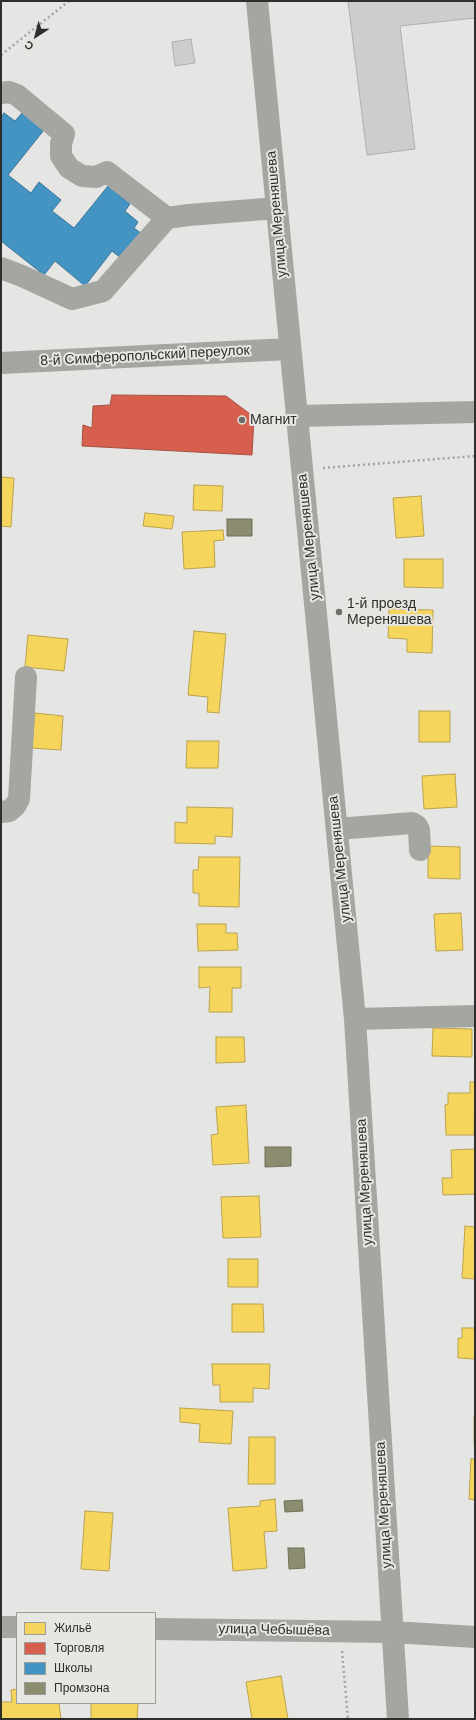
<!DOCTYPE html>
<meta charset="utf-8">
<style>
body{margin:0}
#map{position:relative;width:476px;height:1720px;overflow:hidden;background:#e5e5e3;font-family:Arial,sans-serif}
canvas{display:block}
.frame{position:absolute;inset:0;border:2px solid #2e2e2c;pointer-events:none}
.legend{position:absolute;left:16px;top:1612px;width:140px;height:92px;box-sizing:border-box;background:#e6e6e2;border:1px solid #9c9c99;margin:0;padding:5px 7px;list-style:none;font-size:12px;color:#2e2e2c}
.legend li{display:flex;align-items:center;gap:8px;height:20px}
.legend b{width:20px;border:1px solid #9c9c99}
.north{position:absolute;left:16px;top:16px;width:40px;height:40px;-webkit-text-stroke:3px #e6e6e2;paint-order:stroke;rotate:216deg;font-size:11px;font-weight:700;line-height:16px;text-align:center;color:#2e2e2c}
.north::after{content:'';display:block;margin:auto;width:14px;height:18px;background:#2e2e2c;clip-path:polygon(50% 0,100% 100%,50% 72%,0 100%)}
</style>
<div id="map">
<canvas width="476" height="1720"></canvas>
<div class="frame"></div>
<ul class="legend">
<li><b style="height:11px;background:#f6d55c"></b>Жильё</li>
<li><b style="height:11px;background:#d6604d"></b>Торговля</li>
<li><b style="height:11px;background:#4393c3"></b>Школы</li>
<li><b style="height:11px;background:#8c8c6e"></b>Промзона</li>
</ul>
<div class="north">С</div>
</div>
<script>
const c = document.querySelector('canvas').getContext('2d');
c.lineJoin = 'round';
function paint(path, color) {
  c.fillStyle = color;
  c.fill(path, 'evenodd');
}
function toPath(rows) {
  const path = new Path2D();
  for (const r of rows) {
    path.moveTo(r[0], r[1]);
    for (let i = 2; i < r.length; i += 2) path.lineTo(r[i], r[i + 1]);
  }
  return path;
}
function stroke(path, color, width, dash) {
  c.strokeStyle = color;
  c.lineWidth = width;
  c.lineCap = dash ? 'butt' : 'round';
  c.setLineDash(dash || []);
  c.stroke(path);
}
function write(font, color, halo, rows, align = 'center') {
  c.font = font + ' Arial,sans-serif';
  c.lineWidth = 4;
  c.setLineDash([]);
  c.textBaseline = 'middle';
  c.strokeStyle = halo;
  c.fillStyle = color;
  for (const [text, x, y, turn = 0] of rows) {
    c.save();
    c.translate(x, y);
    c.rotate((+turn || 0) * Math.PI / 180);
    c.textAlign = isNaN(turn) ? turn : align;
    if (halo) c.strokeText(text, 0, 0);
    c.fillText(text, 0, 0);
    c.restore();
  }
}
const homes = toPath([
 [1,477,14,478,11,527,1,526,1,477],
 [194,485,223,486,222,511,193,510,194,485],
 [421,496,424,536,396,538,393,498,421,496],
 [145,513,174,516,172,529,143,526,145,513],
 [223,530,224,540,214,541,215,567,184,569,182,532,223,530],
 [404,559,443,559,443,588,404,587,404,559],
 [389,609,433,610,432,653,407,652,407,639,388,638,389,609],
 [194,631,226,634,219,713,207,712,208,697,188,695,194,631],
 [28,635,68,639,64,671,25,667,28,635],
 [419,711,450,711,450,742,419,742,419,711],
 [35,713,63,716,61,750,32,748,35,713],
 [187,741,219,741,218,768,186,768,187,741],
 [455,774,457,807,424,809,422,776,455,774],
 [187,807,233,808,232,837,215,836,215,844,175,843,175,822,187,823,187,807],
 [428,846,460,847,460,879,428,878,428,846],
 [199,857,240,857,239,907,199,906,199,893,193,893,193,870,198,870,199,857],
 [461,913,463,950,436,951,434,914,461,913],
 [197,924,226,924,226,933,237,933,238,950,198,951,197,924],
 [199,967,241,967,241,988,232,988,232,1012,209,1012,210,987,199,988,199,967],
 [433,1028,472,1029,472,1057,432,1056,433,1028],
 [216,1037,244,1037,245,1062,216,1063,216,1037],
 [470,1082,475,1082,474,1135,446,1135,445,1105,448,1104,448,1093,470,1093,470,1082],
 [246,1105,249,1163,213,1165,211,1135,218,1134,216,1107,246,1105],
 [475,1149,475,1194,443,1195,442,1178,452,1178,451,1150,475,1149],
 [259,1196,261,1237,223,1238,221,1197,259,1196],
 [465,1226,475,1227,475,1279,462,1278,465,1226],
 [228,1259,258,1259,258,1287,228,1287,228,1259],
 [232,1304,263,1304,264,1332,232,1332,232,1304],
 [462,1328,475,1328,475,1359,458,1358,458,1338,462,1338,462,1328],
 [212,1364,270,1364,269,1389,253,1388,253,1402,220,1402,220,1385,213,1385,212,1364],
 [180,1408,233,1411,231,1444,199,1442,200,1424,180,1422,180,1408],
 [474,1417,475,1417,475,1445,474,1445,474,1417],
 [249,1437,275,1437,275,1484,248,1484,249,1437],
 [471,1459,475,1459,475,1500,469,1499,471,1459],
 [275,1499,277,1531,264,1532,267,1568,233,1571,228,1508,260,1506,260,1501,275,1499],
 [85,1511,113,1513,109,1571,81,1569,85,1511],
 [281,1676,288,1719,252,1719,246,1682,281,1676],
 [17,1689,17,1703,59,1703,61,1719,1,1719,1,1702,12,1702,11,1690,17,1689],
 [91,1703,138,1703,137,1719,91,1719,91,1703]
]);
const shops = toPath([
 [112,395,226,396,254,417,252,455,82,446,83,425,92,428,93,406,110,405,112,395]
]);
const schools = toPath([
 [4,113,15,121,22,113,44,130,8,175,31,193,39,182,61,200,52,211,74,228,108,186,130,204,125,211,138,222,134,228,142,234,122,259,112,251,85,286,55,261,44,275,1,241,1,117,4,113]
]);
const industry = toPath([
 [227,519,252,519,252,536,227,536,227,519],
 [265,1147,291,1147,291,1166,265,1167,265,1147],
 [302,1500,303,1511,285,1512,284,1501,302,1500],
 [288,1548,304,1548,305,1568,289,1569,288,1548]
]);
const building = toPath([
 [348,1,475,1,475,18,400,26,415,149,367,155,348,1],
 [191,39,195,63,175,66,172,42,191,39]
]);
const path = toPath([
 [1,55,69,1],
 [323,468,475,456],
 [342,1651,348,1719]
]);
const minor = toPath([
 [257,1,355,1019,398,1719],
 [1,93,9,92,17,95,64,134,61,144,61,156,69,168,82,176,96,177,107,172,167,218,189,215,277,208],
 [1,268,22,276,72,299,103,291,167,218],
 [1,363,290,349],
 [296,416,475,412],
 [1,812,9,811,15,806,19,799,26,677],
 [337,829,412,823,417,826,419,830,420,850],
 [355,1019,475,1016],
 [1,1627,17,1627],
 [155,1629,392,1632,475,1637]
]);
const markers = [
 [242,420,4,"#6e6e6c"],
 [339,612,4,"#6e6e6c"]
];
const streetNames = [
 ["улица Мереняшева",277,214,-95],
 ["8-й Симферопольский переулок",145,356,-3],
 ["улица Мереняшева",309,537,-96],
 ["улица Мереняшева",340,859,-96],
 ["улица Мереняшева",365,1182,-93],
 ["улица Мереняшева",384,1505,-93],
 ["улица Чебышёва",274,1630,1]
];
const poiNames = [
 ["Магнит",250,420],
 ["1-й проезд",347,604],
 ["Мереняшева",347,620]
];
paint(homes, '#f6d55c');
stroke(homes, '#baa34e', 1);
paint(shops, '#d6604d');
stroke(shops, '#a45143', 1);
paint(schools, '#4393c3');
stroke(schools, '#3d7596', 1);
paint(industry, '#8c8c6e');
stroke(industry, '#70705a', 1);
paint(building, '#cdcdcc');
stroke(building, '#afafad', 1);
stroke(path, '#a3a4a1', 2.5, [2, 3]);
stroke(minor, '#a4a6a2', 22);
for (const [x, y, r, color] of markers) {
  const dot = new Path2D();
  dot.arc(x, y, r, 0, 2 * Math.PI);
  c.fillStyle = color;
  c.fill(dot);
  stroke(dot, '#e6e6e2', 1.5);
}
write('14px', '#2e2e2c', '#e6e6e2', streetNames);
write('14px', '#2e2e2c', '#e6e6e2', poiNames, 'left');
</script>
